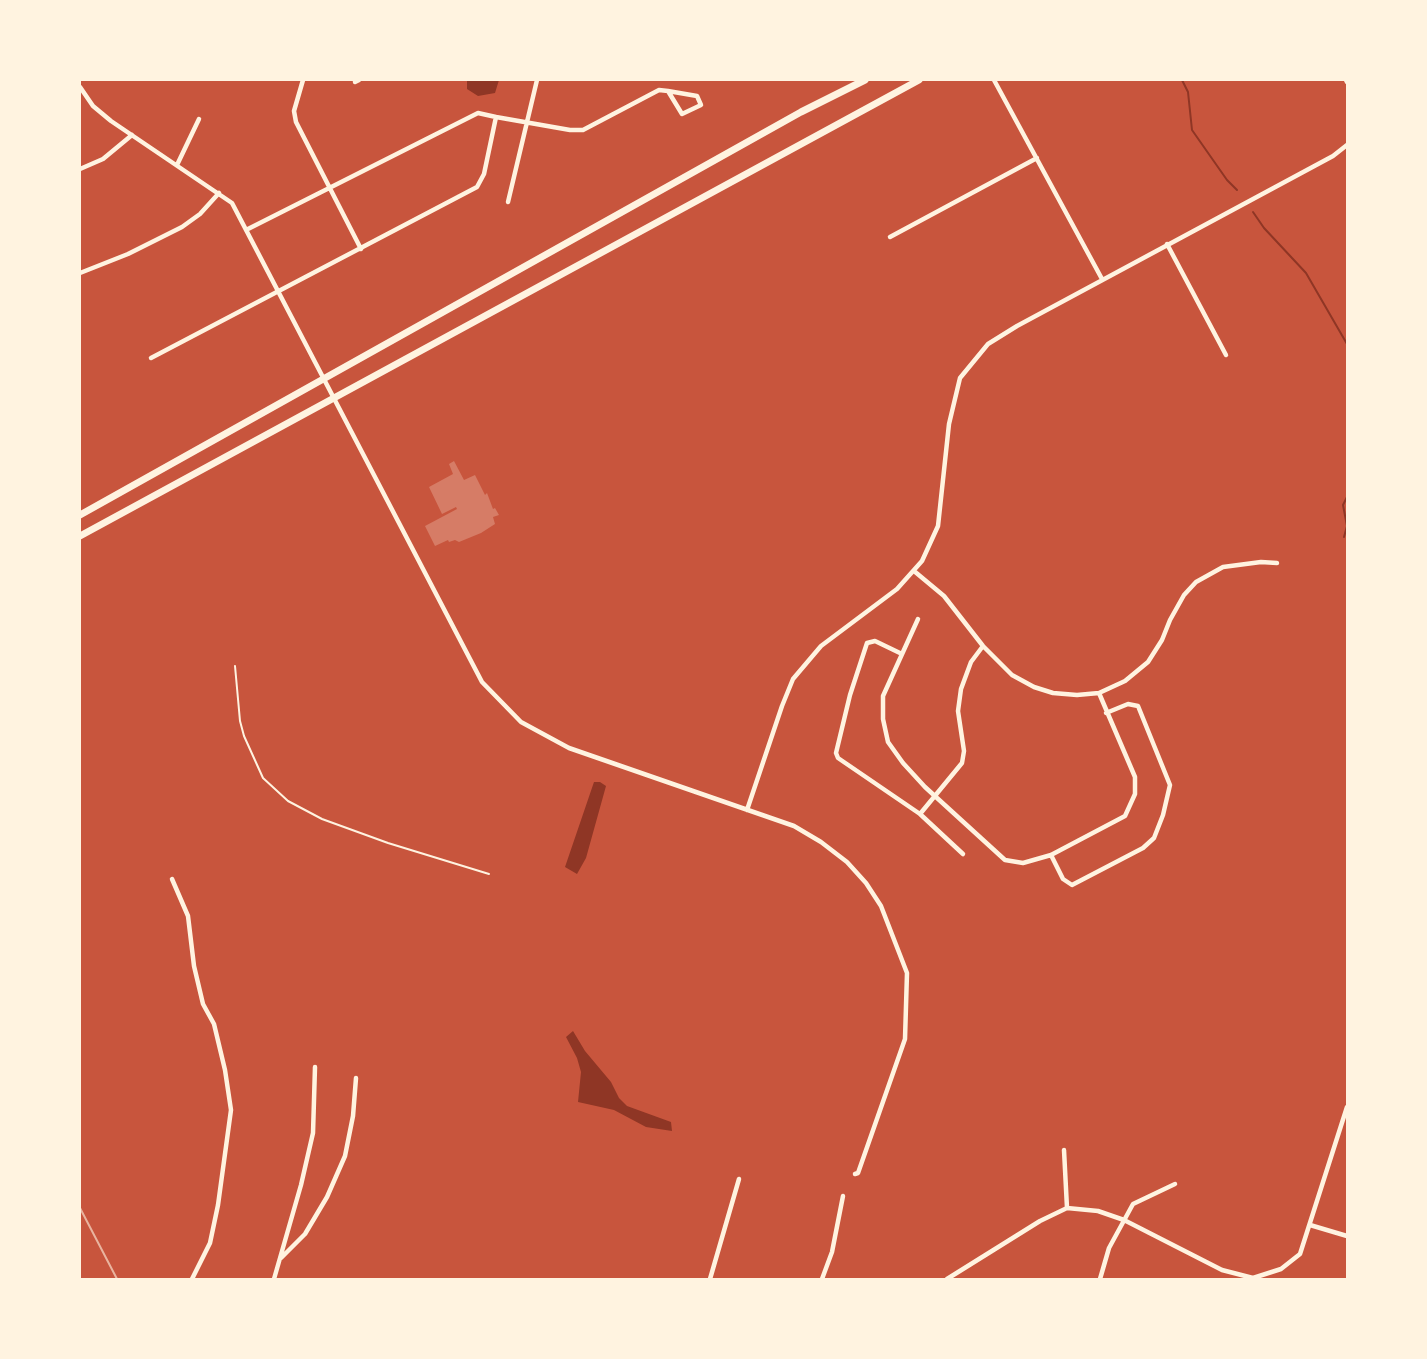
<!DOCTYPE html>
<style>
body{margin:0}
#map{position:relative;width:1427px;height:1359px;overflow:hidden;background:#c8553d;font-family:"Work Sans",sans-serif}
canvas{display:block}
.frame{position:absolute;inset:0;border:81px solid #fff3e0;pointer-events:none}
</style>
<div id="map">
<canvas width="1427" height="1359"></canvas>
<div class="frame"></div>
</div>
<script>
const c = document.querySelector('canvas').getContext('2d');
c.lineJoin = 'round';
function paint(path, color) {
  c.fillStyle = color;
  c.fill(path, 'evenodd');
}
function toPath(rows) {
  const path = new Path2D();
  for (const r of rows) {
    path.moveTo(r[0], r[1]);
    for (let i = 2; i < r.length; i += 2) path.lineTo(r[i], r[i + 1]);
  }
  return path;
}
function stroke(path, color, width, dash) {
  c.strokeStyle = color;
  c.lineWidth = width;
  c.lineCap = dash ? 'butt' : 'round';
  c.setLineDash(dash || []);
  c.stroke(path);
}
const water = toPath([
 [467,80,499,80,495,93,478,96,467,89],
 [594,782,600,782,606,786,586,858,577,874,565,867],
 [573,1031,585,1051,611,1082,619,1098,627,1106,671,1122,672,1131,646,1127,614,1110,578,1102,581,1072,577,1058,566,1037]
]);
const stream = toPath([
 [1182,80,1188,92,1192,130,1227,180,1237,190],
 [1253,212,1264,228,1306,273,1347,344],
 [1344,537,1347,526,1343,505,1347,497]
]);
const building = toPath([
 [454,461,464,480,475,475,485,495,487,493,493,509,495,508,499,515,493,517,495,524,481,533,459,542,455,540,449,542,448,540,435,546,425,526,457,509,456,507,442,514,429,487,453,474,449,464]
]);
const service = toPath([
 [235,666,240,721,244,736,263,778,288,801,322,819,388,843,489,874]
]);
const minor = toPath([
 [303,80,294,111,296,122,361,249],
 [994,80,1102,279],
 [1346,80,1347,82],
 [355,82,359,80],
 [80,87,93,106,111,121,232,203,482,682,521,722,569,748,794,826,821,842,847,862,866,883,881,906,907,973,905,1039,858,1173,855,1174],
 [496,117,570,130,583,130,659,90,668,91,697,96,701,105,682,114,668,91],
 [177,165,199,119],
 [80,169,103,159,132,135],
 [508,202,537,80],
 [890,237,1037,158],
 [1167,244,1226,355],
 [80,273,128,254,182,227,200,214,219,193],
 [151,358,477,187,484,174,496,117,478,113,246,230],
 [914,571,944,596,983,646,1012,675,1034,687,1053,693,1077,695,1099,693,1125,681,1148,662,1162,640,1170,620,1184,595,1196,582,1223,567,1261,562,1277,563],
 [918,619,883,696,883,719,888,742,903,763,925,787,1005,860,1023,863,1051,855,1125,816,1135,794,1135,777,1099,693],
 [902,654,875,641,867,643,850,695,836,753,838,758,920,814,962,763,964,751,958,711,961,689,971,662,983,646],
 [747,810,782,706,793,679,821,646,897,589,922,561,938,526,949,424,960,378,988,344,1017,326,1333,156,1347,145],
 [920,814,963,854],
 [1051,855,1063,879,1072,885,1143,848,1154,838,1163,815,1170,785,1138,706,1128,704,1106,713],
 [172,879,188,916,194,966,203,1004,214,1024,225,1070,231,1110,218,1205,210,1243,192,1279],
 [1064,1150,1067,1208],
 [1310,1225,1347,1236],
 [281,1258,305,1234,327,1197,345,1156,353,1116,356,1078],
 [274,1279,301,1185,313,1133,315,1067],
 [710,1279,739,1179],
 [822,1279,832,1252,843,1196],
 [947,1279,1040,1221,1067,1208,1098,1211,1124,1220,1222,1270,1253,1278,1281,1269,1300,1254,1347,1107],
 [1100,1279,1109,1248,1133,1204,1175,1184]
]);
const primary = toPath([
 [80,515,801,112,865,80],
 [80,536,919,80]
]);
const rail = toPath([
 [80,1208,117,1279]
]);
paint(water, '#8f3625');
stroke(stream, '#8f3625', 2);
paint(building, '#d67c66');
stroke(service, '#fff3e0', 2);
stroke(minor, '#fff3e0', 4.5);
stroke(primary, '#fff3e0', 7);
stroke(rail, '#e9b49f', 2);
</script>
